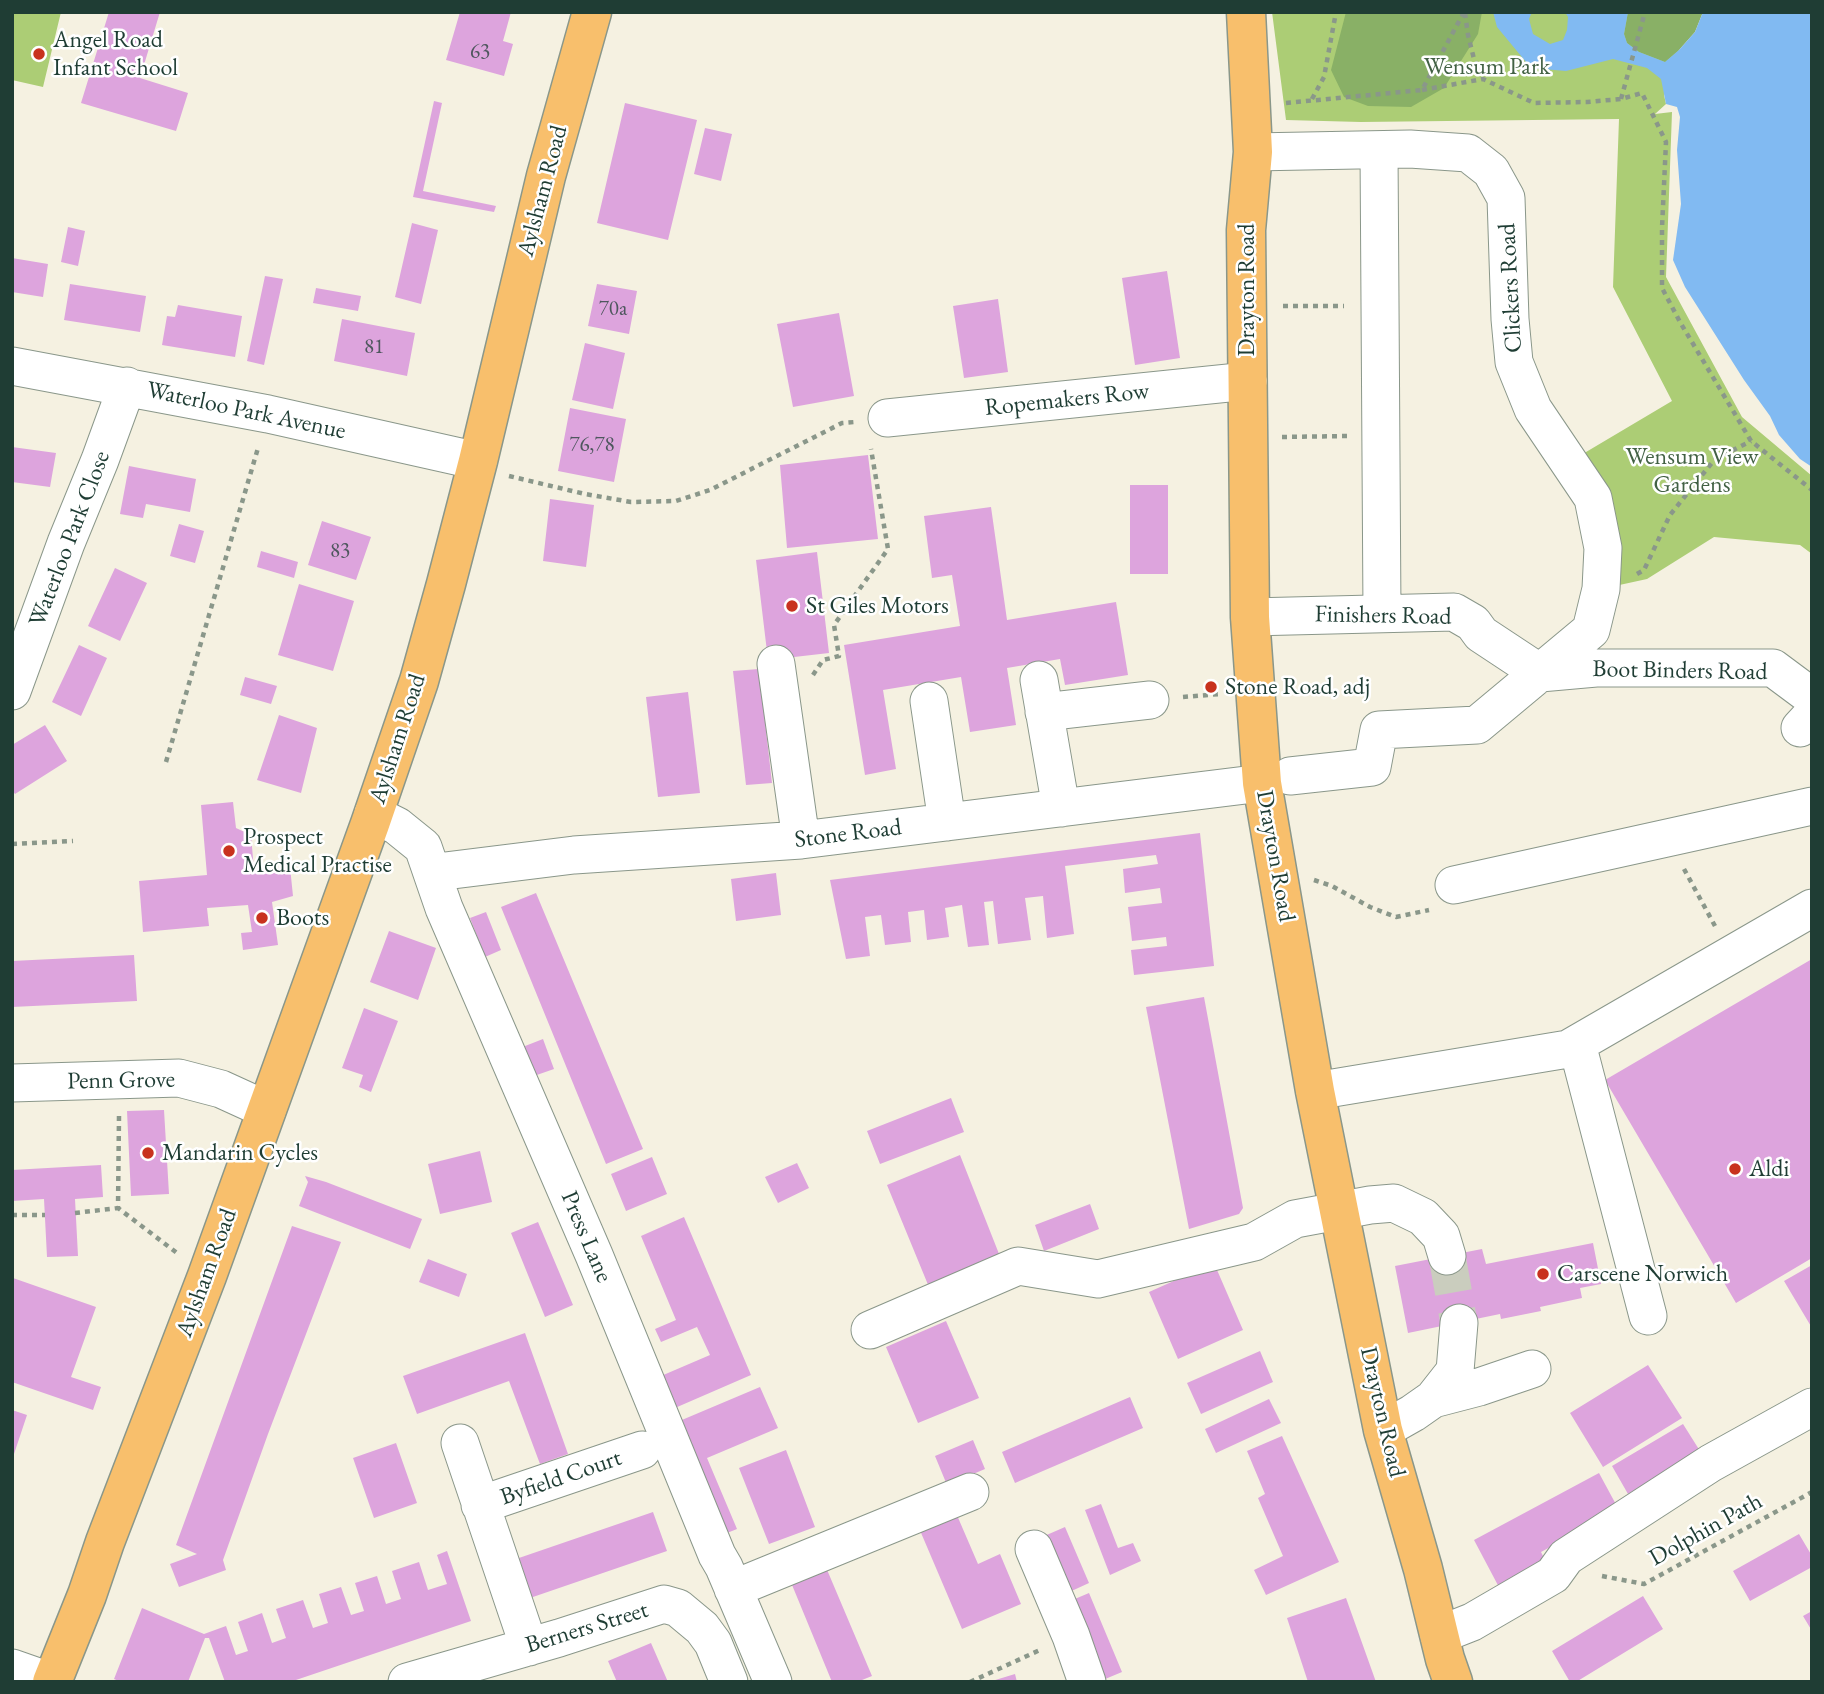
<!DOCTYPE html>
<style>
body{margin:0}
#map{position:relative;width:1824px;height:1694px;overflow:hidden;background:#f5f1e1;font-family:"EB Garamond",serif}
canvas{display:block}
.frame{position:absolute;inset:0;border:14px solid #1f3d34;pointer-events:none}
</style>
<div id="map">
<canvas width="1824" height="1694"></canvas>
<div class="frame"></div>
</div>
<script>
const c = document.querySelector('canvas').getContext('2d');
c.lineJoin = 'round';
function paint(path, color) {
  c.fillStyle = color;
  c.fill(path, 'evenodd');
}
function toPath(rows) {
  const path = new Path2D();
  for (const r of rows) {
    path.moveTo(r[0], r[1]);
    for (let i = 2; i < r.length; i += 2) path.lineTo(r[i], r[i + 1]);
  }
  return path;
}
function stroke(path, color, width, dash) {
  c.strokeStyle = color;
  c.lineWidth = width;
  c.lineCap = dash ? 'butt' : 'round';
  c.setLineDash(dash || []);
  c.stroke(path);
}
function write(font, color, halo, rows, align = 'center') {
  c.font = font + ' "EB Garamond",serif';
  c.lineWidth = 5;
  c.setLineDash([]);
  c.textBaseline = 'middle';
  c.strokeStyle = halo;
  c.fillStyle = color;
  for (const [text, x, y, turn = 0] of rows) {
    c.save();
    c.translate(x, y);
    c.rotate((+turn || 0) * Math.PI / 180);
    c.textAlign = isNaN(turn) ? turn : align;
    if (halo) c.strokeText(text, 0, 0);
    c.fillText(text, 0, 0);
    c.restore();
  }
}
const green = toPath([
 [12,12,61,12,43,87,12,80],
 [1272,12,1703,12,1679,50,1664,95,1666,104,1655,114,1672,112,1666,277,1742,417,1812,476,1812,554,1800,545,1714,537,1647,579,1601,589,1581,455,1672,401,1613,287,1619,119,1361,122,1286,120]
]);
const forest = toPath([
 [1346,12,1482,12,1478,34,1444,88,1411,107,1368,106,1344,97,1331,70],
 [1628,12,1703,12,1695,32,1679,50,1665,62,1639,52,1627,43,1624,34]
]);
const water = toPath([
 [1493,12,1532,12,1529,19,1533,34,1550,44,1563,40,1567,30,1568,17,1565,12,1628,12,1624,34,1627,43,1639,52,1665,62,1679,50,1695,32,1703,12,1812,12,1812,467,1800,459,1779,435,1770,416,1744,380,1685,287,1673,260,1681,204,1677,150,1680,117,1677,107,1666,104,1661,79,1647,68,1613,59,1566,71,1531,68,1497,27]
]);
const building = toPath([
 [109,12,160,12,140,78,188,93,176,131,81,103],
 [460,12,511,12,503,41,513,44,504,76,446,60],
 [434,101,442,103,423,191,496,206,494,212,413,197],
 [625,103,697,120,668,240,597,223],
 [705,128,732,134,721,181,694,174],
 [412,223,438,230,421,304,395,297],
 [68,227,85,231,78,266,61,262],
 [12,258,48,264,43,297,12,292],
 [1167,271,1180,358,1135,365,1122,278],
 [265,276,283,279,264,365,247,361],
 [70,284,146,296,140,332,64,320],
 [597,284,637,291,629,334,588,326],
 [316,288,361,296,358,311,313,303],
 [998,299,1008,372,964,378,953,306],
 [178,305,242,316,235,357,162,345,167,316,175,317],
 [839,313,854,396,793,407,777,324],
 [342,319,415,333,407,376,334,361],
 [585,343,625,353,613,409,572,400],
 [570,408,626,419,614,482,558,471],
 [12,447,56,453,50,487,12,482],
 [868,455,878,539,787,548,780,465],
 [129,466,196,479,190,512,146,504,143,518,120,514],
 [1130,485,1168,485,1168,574,1130,574],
 [550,499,594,505,586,567,543,561],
 [991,507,1007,620,1116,602,1128,675,1065,685,1060,659,1007,668,1016,725,970,732,961,677,883,690,896,769,865,775,844,645,960,626,952,575,932,578,924,516],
 [322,521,371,537,356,580,308,565],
 [179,524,204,531,195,563,170,556],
 [261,551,298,562,294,578,257,567],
 [817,552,829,653,768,660,756,560],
 [115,568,147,583,120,641,88,626],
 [299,584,354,601,333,671,278,655],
 [79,645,107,658,81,716,52,702],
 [759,669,772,783,746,785,733,671],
 [245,677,277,686,271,704,240,695],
 [688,692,700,793,658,797,646,697],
 [279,715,317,728,301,793,257,780],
 [45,725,67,761,15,794,12,790,12,745],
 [233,802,236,828,251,835,254,870,290,867,293,896,272,902,278,945,243,950,241,933,252,932,248,905,207,908,209,926,143,932,139,881,207,875,201,805],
 [1200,833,1214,966,1134,975,1131,950,1167,946,1166,937,1132,941,1128,907,1162,903,1160,888,1125,893,1123,869,1158,864,1156,855,1065,866,1074,934,1047,938,1043,896,1025,898,1031,940,998,944,993,901,984,902,989,945,968,947,962,905,945,908,949,937,927,940,924,910,908,912,911,942,885,945,881,915,865,917,870,956,846,959,830,880],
 [776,873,781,915,736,921,731,879],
 [536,893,643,1149,606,1164,501,907],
 [486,912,501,950,485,957,470,918],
 [389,931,436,948,418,1000,370,982],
 [134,955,137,1001,12,1007,12,961],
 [1812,959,1812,1258,1736,1303,1605,1080],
 [1204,997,1243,1208,1239,1214,1189,1229,1146,1007],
 [364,1008,398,1021,371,1092,359,1087,363,1075,342,1068],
 [543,1039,554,1069,531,1077,520,1048],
 [951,1098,964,1132,880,1164,867,1131],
 [164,1110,169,1194,131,1196,127,1111],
 [480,1151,492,1202,440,1214,428,1164],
 [960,1155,1003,1264,931,1292,887,1185],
 [652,1157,667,1194,626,1211,611,1174],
 [797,1163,809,1188,778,1203,765,1177],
 [101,1165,103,1197,75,1199,78,1256,47,1257,44,1199,12,1201,12,1170],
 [305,1176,326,1182,422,1219,410,1249,299,1206,308,1182],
 [1090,1204,1099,1229,1044,1251,1035,1225],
 [684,1217,751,1375,668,1411,654,1379,710,1355,697,1327,661,1342,655,1329,676,1320,641,1236],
 [538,1222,573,1305,545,1317,511,1233],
 [292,1226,341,1242,268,1434,223,1560,226,1570,179,1587,170,1564,197,1554,176,1545],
 [1593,1243,1601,1284,1580,1288,1582,1298,1540,1307,1541,1311,1501,1319,1500,1314,1408,1333,1395,1266,1482,1249,1486,1264],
 [428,1259,467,1274,459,1297,419,1282],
 [1214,1263,1243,1330,1178,1359,1149,1292],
 [1812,1265,1812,1328,1784,1281],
 [13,1278,96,1307,71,1377,101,1387,93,1410,12,1382],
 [946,1321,979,1398,918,1423,886,1347],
 [525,1333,568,1454,540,1464,509,1381,417,1414,403,1376],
 [1260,1351,1273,1382,1201,1414,1187,1383],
 [1648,1365,1682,1418,1603,1467,1570,1413],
 [760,1387,778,1428,707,1458,737,1529,717,1537,670,1425],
 [1130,1397,1143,1428,1015,1483,1002,1452],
 [1269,1399,1281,1423,1216,1453,1205,1429],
 [12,1410,27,1415,13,1457,12,1457],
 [1683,1424,1700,1451,1628,1494,1612,1466],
 [1282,1436,1339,1562,1266,1595,1254,1570,1283,1556,1258,1498,1265,1494,1247,1451],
 [973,1440,985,1469,947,1485,935,1456],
 [396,1443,417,1503,374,1518,353,1458],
 [786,1450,815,1527,769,1544,739,1468],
 [1599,1473,1619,1510,1541,1552,1548,1566,1501,1591,1474,1540],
 [950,1499,978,1564,1000,1554,1021,1604,962,1629,913,1514],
 [1101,1504,1118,1548,1133,1543,1141,1561,1110,1575,1085,1510],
 [653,1512,667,1551,530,1598,516,1559],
 [1065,1527,1089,1583,1065,1594,1042,1537],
 [1799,1534,1812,1556,1812,1567,1750,1601,1733,1571],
 [447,1551,471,1621,290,1682,225,1682,209,1638,205,1638,188,1682,121,1682,114,1679,142,1608,204,1634,226,1626,236,1655,248,1651,238,1622,262,1613,272,1643,286,1638,276,1609,303,1600,313,1628,328,1623,319,1594,341,1587,351,1615,364,1611,355,1583,377,1576,386,1604,401,1599,392,1571,419,1562,428,1590,447,1584,437,1555],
 [825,1565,872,1676,857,1682,832,1682,790,1580],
 [1089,1593,1122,1672,1098,1682,1063,1604],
 [1643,1596,1663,1629,1576,1682,1570,1682,1552,1651],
 [1346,1598,1376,1682,1308,1682,1287,1618],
 [1812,1611,1812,1631,1803,1616],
 [651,1643,668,1682,617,1682,608,1661],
 [1015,1674,1017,1682,992,1682,992,1681]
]);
const minorTunnel = toPath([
 [1447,1256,1459,1323]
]);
const path = toPath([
 [1465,13,1468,35,1474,59,1483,79],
 [1422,90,1483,79,1534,103,1587,102,1621,99,1642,93,1666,142,1662,228,1662,288,1680,322,1751,441,1812,490],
 [1312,99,1324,77,1336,12],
 [1621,99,1645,12],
 [1286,103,1422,90,1464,12],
 [1283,306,1344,306],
 [1282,437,1347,436],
 [509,476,585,494,631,502,676,501,710,490,842,423,855,422],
 [1637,574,1644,570,1670,515,1715,459,1751,441],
 [813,675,823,660,839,656,834,625,888,549,871,449],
 [1183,697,1220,694],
 [166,762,258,448],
 [12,844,73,841],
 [1684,869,1715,926],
 [1314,880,1332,886,1370,907,1396,917,1429,910],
 [119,1116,118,1208,177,1253],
 [75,1213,118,1208],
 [12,1215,45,1215],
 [1602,1576,1644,1584,1812,1492],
 [970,1682,1040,1650]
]);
const minor = toPath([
 [1379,150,1382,613],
 [1253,152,1410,149,1468,153,1491,171,1506,198,1510,319,1514,362,1533,409,1593,498,1603,548,1601,589,1591,630,1477,725,1379,730,1372,767,1290,776],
 [12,366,268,414,478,461],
 [887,418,1248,381],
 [1250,617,1454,612,1473,623,1481,634,1540,673,1596,668,1773,668,1812,697],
 [776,664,801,840],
 [1039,680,1061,808],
 [12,691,66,543,100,460,127,386],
 [929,701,947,822],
 [1044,712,1150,700],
 [1800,728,1812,715],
 [373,814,397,826,423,847,444,908,594,1255,717,1555,724,1567,773,1682],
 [433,875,445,871,574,855,801,840,1262,783],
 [1454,885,1812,806],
 [1577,1044,1648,1316],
 [12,1083,179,1078,221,1089,267,1110],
 [1315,1091,1568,1049,1812,908],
 [870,1330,1018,1266,1098,1279,1254,1242,1295,1219,1370,1205,1394,1203,1423,1217,1441,1236,1447,1256],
 [1433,1399,1479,1387,1532,1369],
 [1383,1430,1413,1413,1433,1399,1455,1371,1459,1323],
 [460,1443,529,1647],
 [480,1505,642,1450],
 [1034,1549,1071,1636,1087,1682],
 [733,1589,970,1492],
 [1439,1635,1472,1622,1553,1575,1566,1557,1711,1463,1812,1407],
 [12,1668,52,1682],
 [407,1682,559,1638,664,1604,678,1608,702,1628,713,1643,729,1682]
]);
const major = toPath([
 [1246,12,1253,152,1246,230,1250,617,1262,783,1315,1091,1383,1430,1423,1569,1445,1659,1453,1682],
 [52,1682,87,1595,105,1542,207,1276,370,824,419,681,446,584,478,461,546,176,592,12]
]);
const markers = [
 [39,54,7,"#c8321e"],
 [792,606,7,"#c8321e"],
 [1211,687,7,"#c8321e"],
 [229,851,7,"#c8321e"],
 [262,918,7,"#c8321e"],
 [148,1153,7,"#c8321e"],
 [1735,1169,7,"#c8321e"],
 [1543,1274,7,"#c8321e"]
];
const numberNames = [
 ["63",480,52],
 ["70a",613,309],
 ["81",374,347],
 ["76,78",592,445],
 ["83",340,551]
];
const poiNames = [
 ["Angel Road",53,40],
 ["Infant School",53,68],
 ["St Giles Motors",806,606],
 ["Stone Road, adj",1225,687],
 ["Prospect",243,837],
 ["Medical Practise",243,865],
 ["Boots",276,918],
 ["Mandarin Cycles",162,1153],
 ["Aldi",1749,1169],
 ["Carscene Norwich",1557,1274]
];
const parkNames = [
 ["Wensum Park",1487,67],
 ["Wensum View",1692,457],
 ["Gardens",1692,485]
];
const streetNames = [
 ["Aylsham Road",543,191,-75],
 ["Clickers Road",1511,288,-93],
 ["Drayton Road",1247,290,-90],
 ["Ropemakers Row",1067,400,-6],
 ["Waterloo Park Avenue",246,411,12],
 ["Waterloo Park Close",70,539,-69],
 ["Finishers Road",1383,616,1],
 ["Boot Binders Road",1680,671,1],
 ["Aylsham Road",398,739,-72],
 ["Stone Road",848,834,-7],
 ["Drayton Road",1275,856,80],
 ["Penn Grove",121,1081,-1],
 ["Press Lane",586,1237,67],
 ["Aylsham Road",207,1273,-70],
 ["Drayton Road",1382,1412,77],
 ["Byfield Court",561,1478,-19],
 ["Dolphin Path",1706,1530,-29],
 ["Berners Street",587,1628,-17]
];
paint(green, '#accd75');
paint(forest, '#89b066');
paint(water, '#81baf2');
paint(building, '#dda4dd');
stroke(minorTunnel, '#cacdbe', 37, [37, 18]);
stroke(minor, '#8a978a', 39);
stroke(major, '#8a978a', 41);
stroke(path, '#8a978a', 4.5, [5, 5]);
stroke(minor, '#fff', 37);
stroke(major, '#f8bf6c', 38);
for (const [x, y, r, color] of markers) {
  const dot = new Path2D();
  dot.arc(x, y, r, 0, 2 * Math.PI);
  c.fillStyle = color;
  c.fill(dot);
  stroke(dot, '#fff', 2.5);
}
write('21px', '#4e575e', null, numberNames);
write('24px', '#1f3d34', '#fff', poiNames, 'left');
write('24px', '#426144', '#fff', parkNames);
write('24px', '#1f3d34', '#fff', streetNames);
</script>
